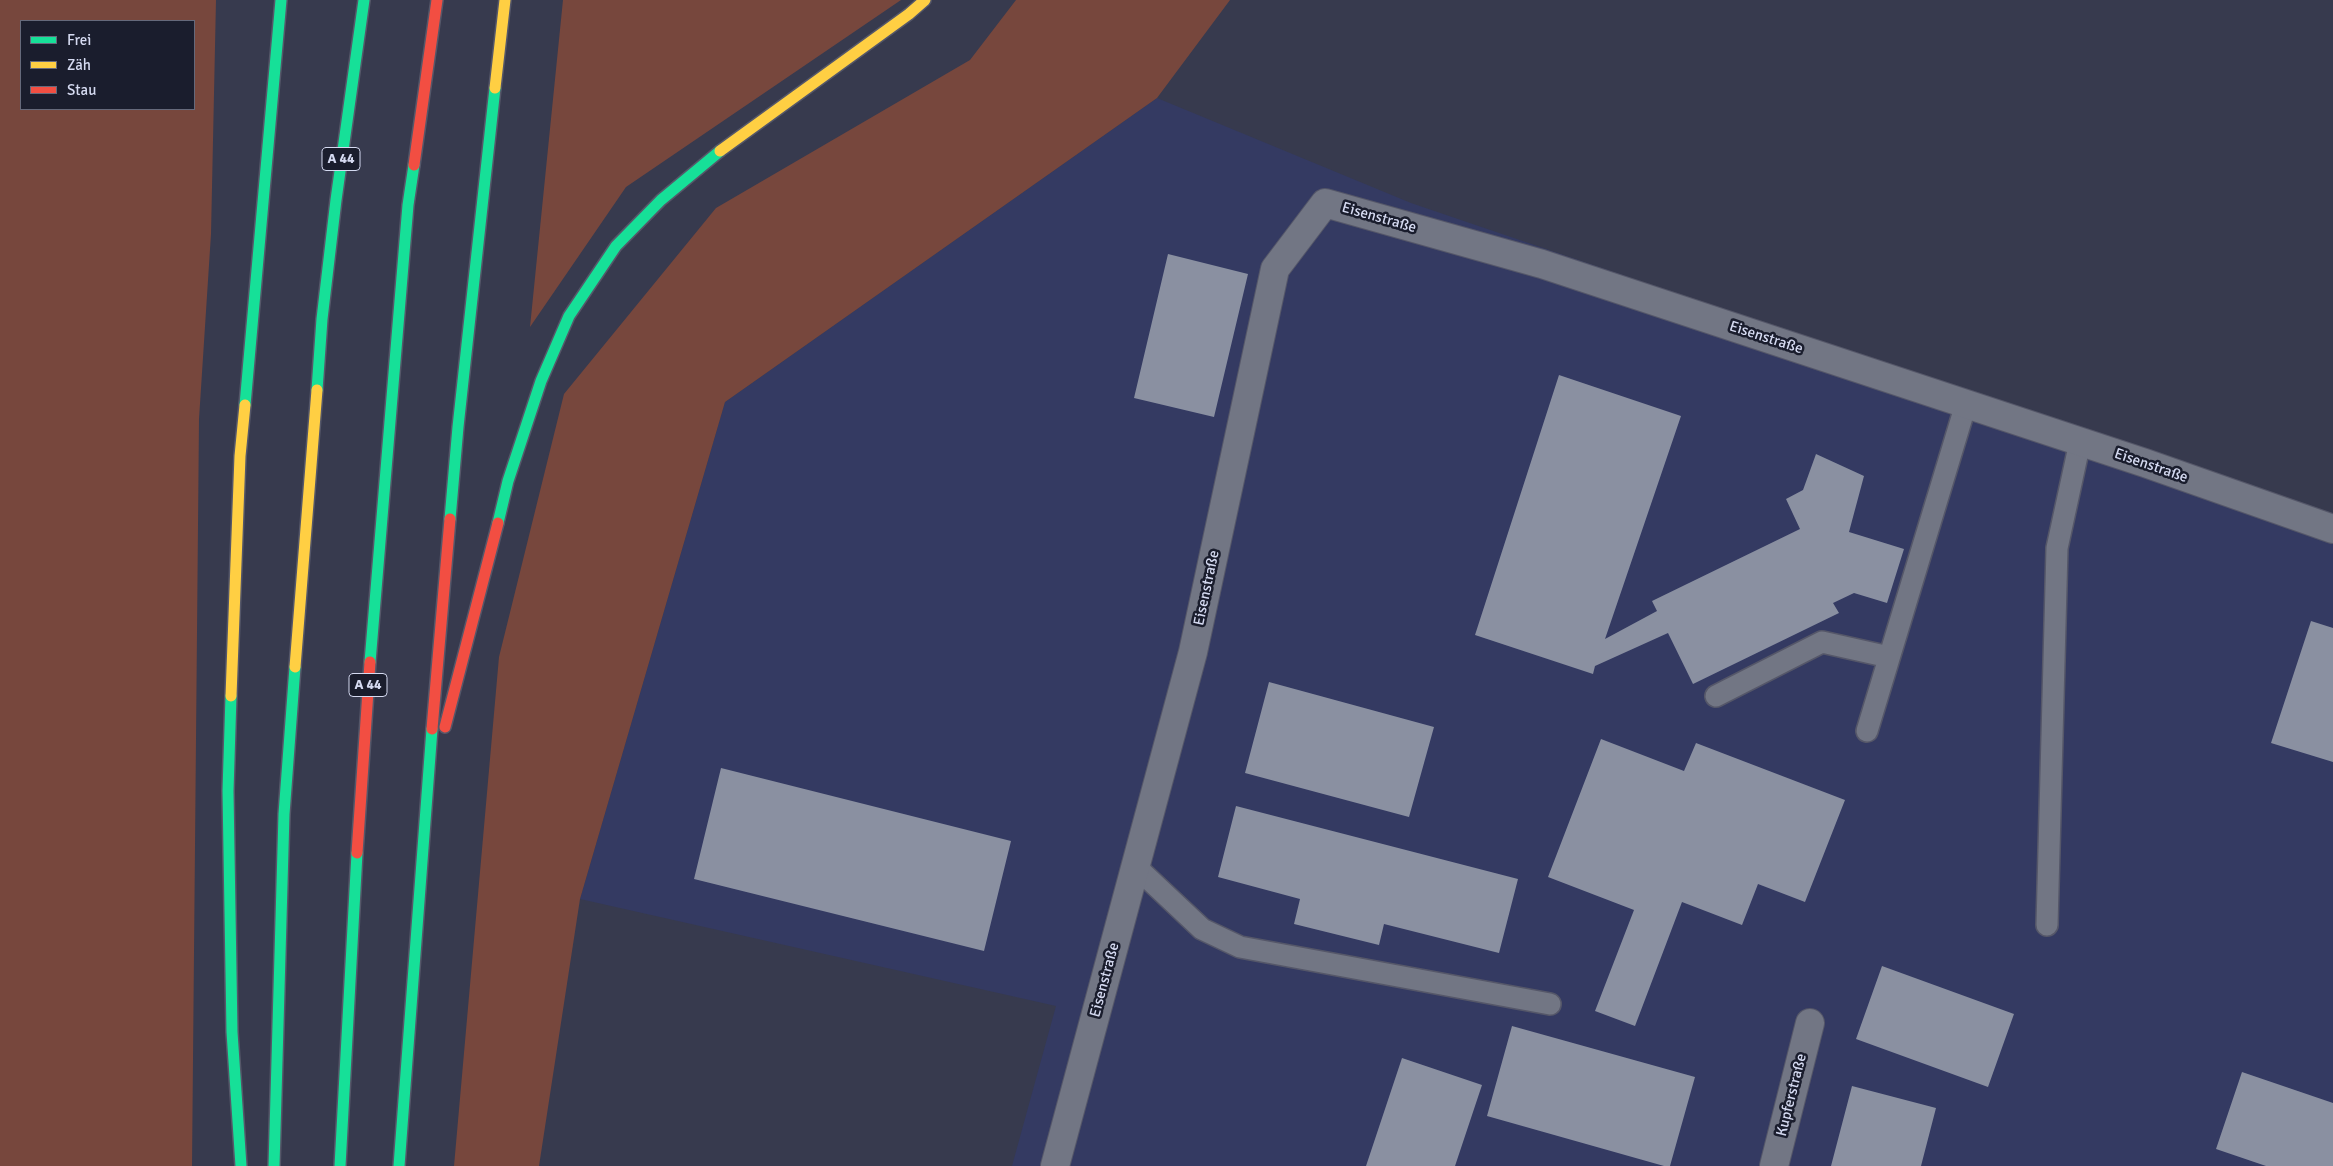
<!DOCTYPE html>
<meta charset="utf-8">
<style>
body{margin:0}
#map{position:relative;width:2333px;height:1166px;overflow:hidden;background:#373a4e;font-family:Signika,sans-serif}
canvas{display:block}
.legend{position:absolute;left:20px;top:20px;width:175px;height:90px;box-sizing:border-box;background:#1a1d2d;border:1px solid #65697b;margin:0;padding:6px 9px;list-style:none;font-size:15px;color:#d5daf1}
.legend li{display:flex;align-items:center;gap:10px;height:25px}
.legend b{width:25px;border:1px solid #65697b}
</style>
<div id="map">
<canvas width="2333" height="1166"></canvas>
<ul class="legend">
<li><b style="height:6px;background:#16e098"></b>Frei</li>
<li><b style="height:6px;background:#ffcf43"></b>Zäh</li>
<li><b style="height:6px;background:#f24e42"></b>Stau</li>
</ul>
</div>
<script>
const c = document.querySelector('canvas').getContext('2d');
c.lineJoin = 'round';
function paint(path, color) {
  c.fillStyle = color;
  c.fill(path, 'evenodd');
}
function toPath(rows) {
  const path = new Path2D();
  for (const r of rows) {
    path.moveTo(r[0], r[1]);
    for (let i = 2; i < r.length; i += 2) path.lineTo(r[i], r[i + 1]);
  }
  return path;
}
function stroke(path, color, width, dash) {
  c.strokeStyle = color;
  c.lineWidth = width;
  c.lineCap = dash ? 'butt' : 'round';
  c.setLineDash(dash || []);
  c.stroke(path);
}
function write(font, color, halo, rows, align = 'center') {
  c.font = font + ' Signika,sans-serif';
  c.lineWidth = 5;
  c.setLineDash([]);
  c.textBaseline = 'middle';
  c.strokeStyle = halo;
  c.fillStyle = color;
  for (const [text, x, y, turn = 0] of rows) {
    c.save();
    c.translate(x, y);
    c.rotate((+turn || 0) * Math.PI / 180);
    c.textAlign = isNaN(turn) ? turn : align;
    if (halo) c.strokeText(text, 0, 0);
    c.fillText(text, 0, 0);
    c.restore();
  }
}
const built = toPath([
 [1157,98,1411,203,2333,517,2333,1166,1012,1166,1056,1006,580,899,725,402]
]);
const green = toPath([
 [0,0,216,0,211,234,199,419,192,1166,0,1166],
 [21,21,194,21,194,109,21,109],
 [563,0,901,0,626,187,530,327],
 [1016,0,1230,0,1157,98,725,402,580,899,539,1166,454,1166,499,657,564,394,716,208,970,60]
]);
const building = toPath([
 [1168,254,1248,274,1214,417,1134,398],
 [1559,375,1681,416,1605,639,1657,611,1652,601,1800,529,1786,499,1803,490,1816,454,1864,476,1849,532,1904,549,1887,603,1854,593,1833,603,1839,613,1693,684,1668,633,1595,666,1593,674,1475,635],
 [2311,621,2333,628,2333,762,2271,743],
 [1269,682,1434,727,1409,817,1245,773],
 [1601,739,1684,771,1696,743,1845,800,1805,902,1758,884,1742,925,1682,902,1635,1026,1595,1011,1634,910,1548,877],
 [721,768,1011,841,984,951,694,879],
 [1236,806,1518,879,1499,953,1384,924,1379,945,1294,924,1300,899,1218,877],
 [1882,966,2014,1014,1988,1087,1856,1039],
 [1512,1026,1695,1077,1670,1166,1664,1166,1487,1116],
 [1402,1058,1482,1085,1455,1166,1366,1166],
 [2242,1072,2333,1103,2333,1166,2266,1166,2216,1149],
 [1852,1086,1936,1108,1921,1166,1831,1166]
]);
const lane = toPath([
 [1716,696,1822,642,1889,657],
 [1867,731,1966,404],
 [1135,866,1202,929,1240,947,1550,1004],
 [2047,925,2057,548,2080,442]
]);
const street = toPath([
 [1055,1166,1193,652,1275,269,1325,203,1542,264,2145,463,2333,529],
 [1774,1166,1810,1023]
]);
const fast = toPath([
 [317,390,322,319,336,200,364,0],
 [245,405,281,0],
 [450,519,458,427,495,88],
 [498,523,508,481,541,381,569,316,616,246,661,200,720,151],
 [370,662,408,205,414,165],
 [231,696,228,791,232,1032,241,1166],
 [274,1166,284,814,295,667],
 [340,1166,357,853],
 [399,1166,432,729]
]);
const slow = toPath([
 [495,88,505,0],
 [720,151,909,14,925,0],
 [295,667,317,390],
 [231,696,240,456,245,405]
]);
const jam = toPath([
 [414,165,437,0],
 [445,727,498,523],
 [432,729,450,519],
 [357,853,370,662]
]);
const shields = [
 [341,159,38],
 [368,685,38]
];
const shieldNames = [
 ["A 44",341,159],
 ["A 44",368,685]
];
const streetNames = [
 ["Eisenstraße",1379,218,16],
 ["Eisenstraße",1766,338,18],
 ["Eisenstraße",2151,466,19],
 ["Eisenstraße",1207,588,-78],
 ["Eisenstraße",1105,980,-75],
 ["Kupferstraße",1792,1095,-76]
];
paint(built, '#343a62');
paint(green, '#77473d');
paint(building, '#8a90a1');
stroke(lane, '#555769', 24);
stroke(street, '#555769', 30);
stroke(fast, '#555769', 14);
stroke(slow, '#555769', 14);
stroke(jam, '#555769', 14);
stroke(lane, '#727684', 21);
stroke(street, '#727684', 28);
stroke(fast, '#16e098', 11);
stroke(slow, '#ffcf43', 11);
stroke(jam, '#f24e42', 11);
for (const [x, y, w] of shields) {
  const box = new Path2D();
  box.roundRect(x - w / 2, y - 11.5, w, 23, 4);
  c.fillStyle = '#1a1d2d';
  c.fill(box);
  stroke(box, '#d5daf1', 1);
}
write('bold 14px', '#d5daf1', null, shieldNames);
write('15px', '#d5daf1', '#1a1d2d', streetNames);
</script>
